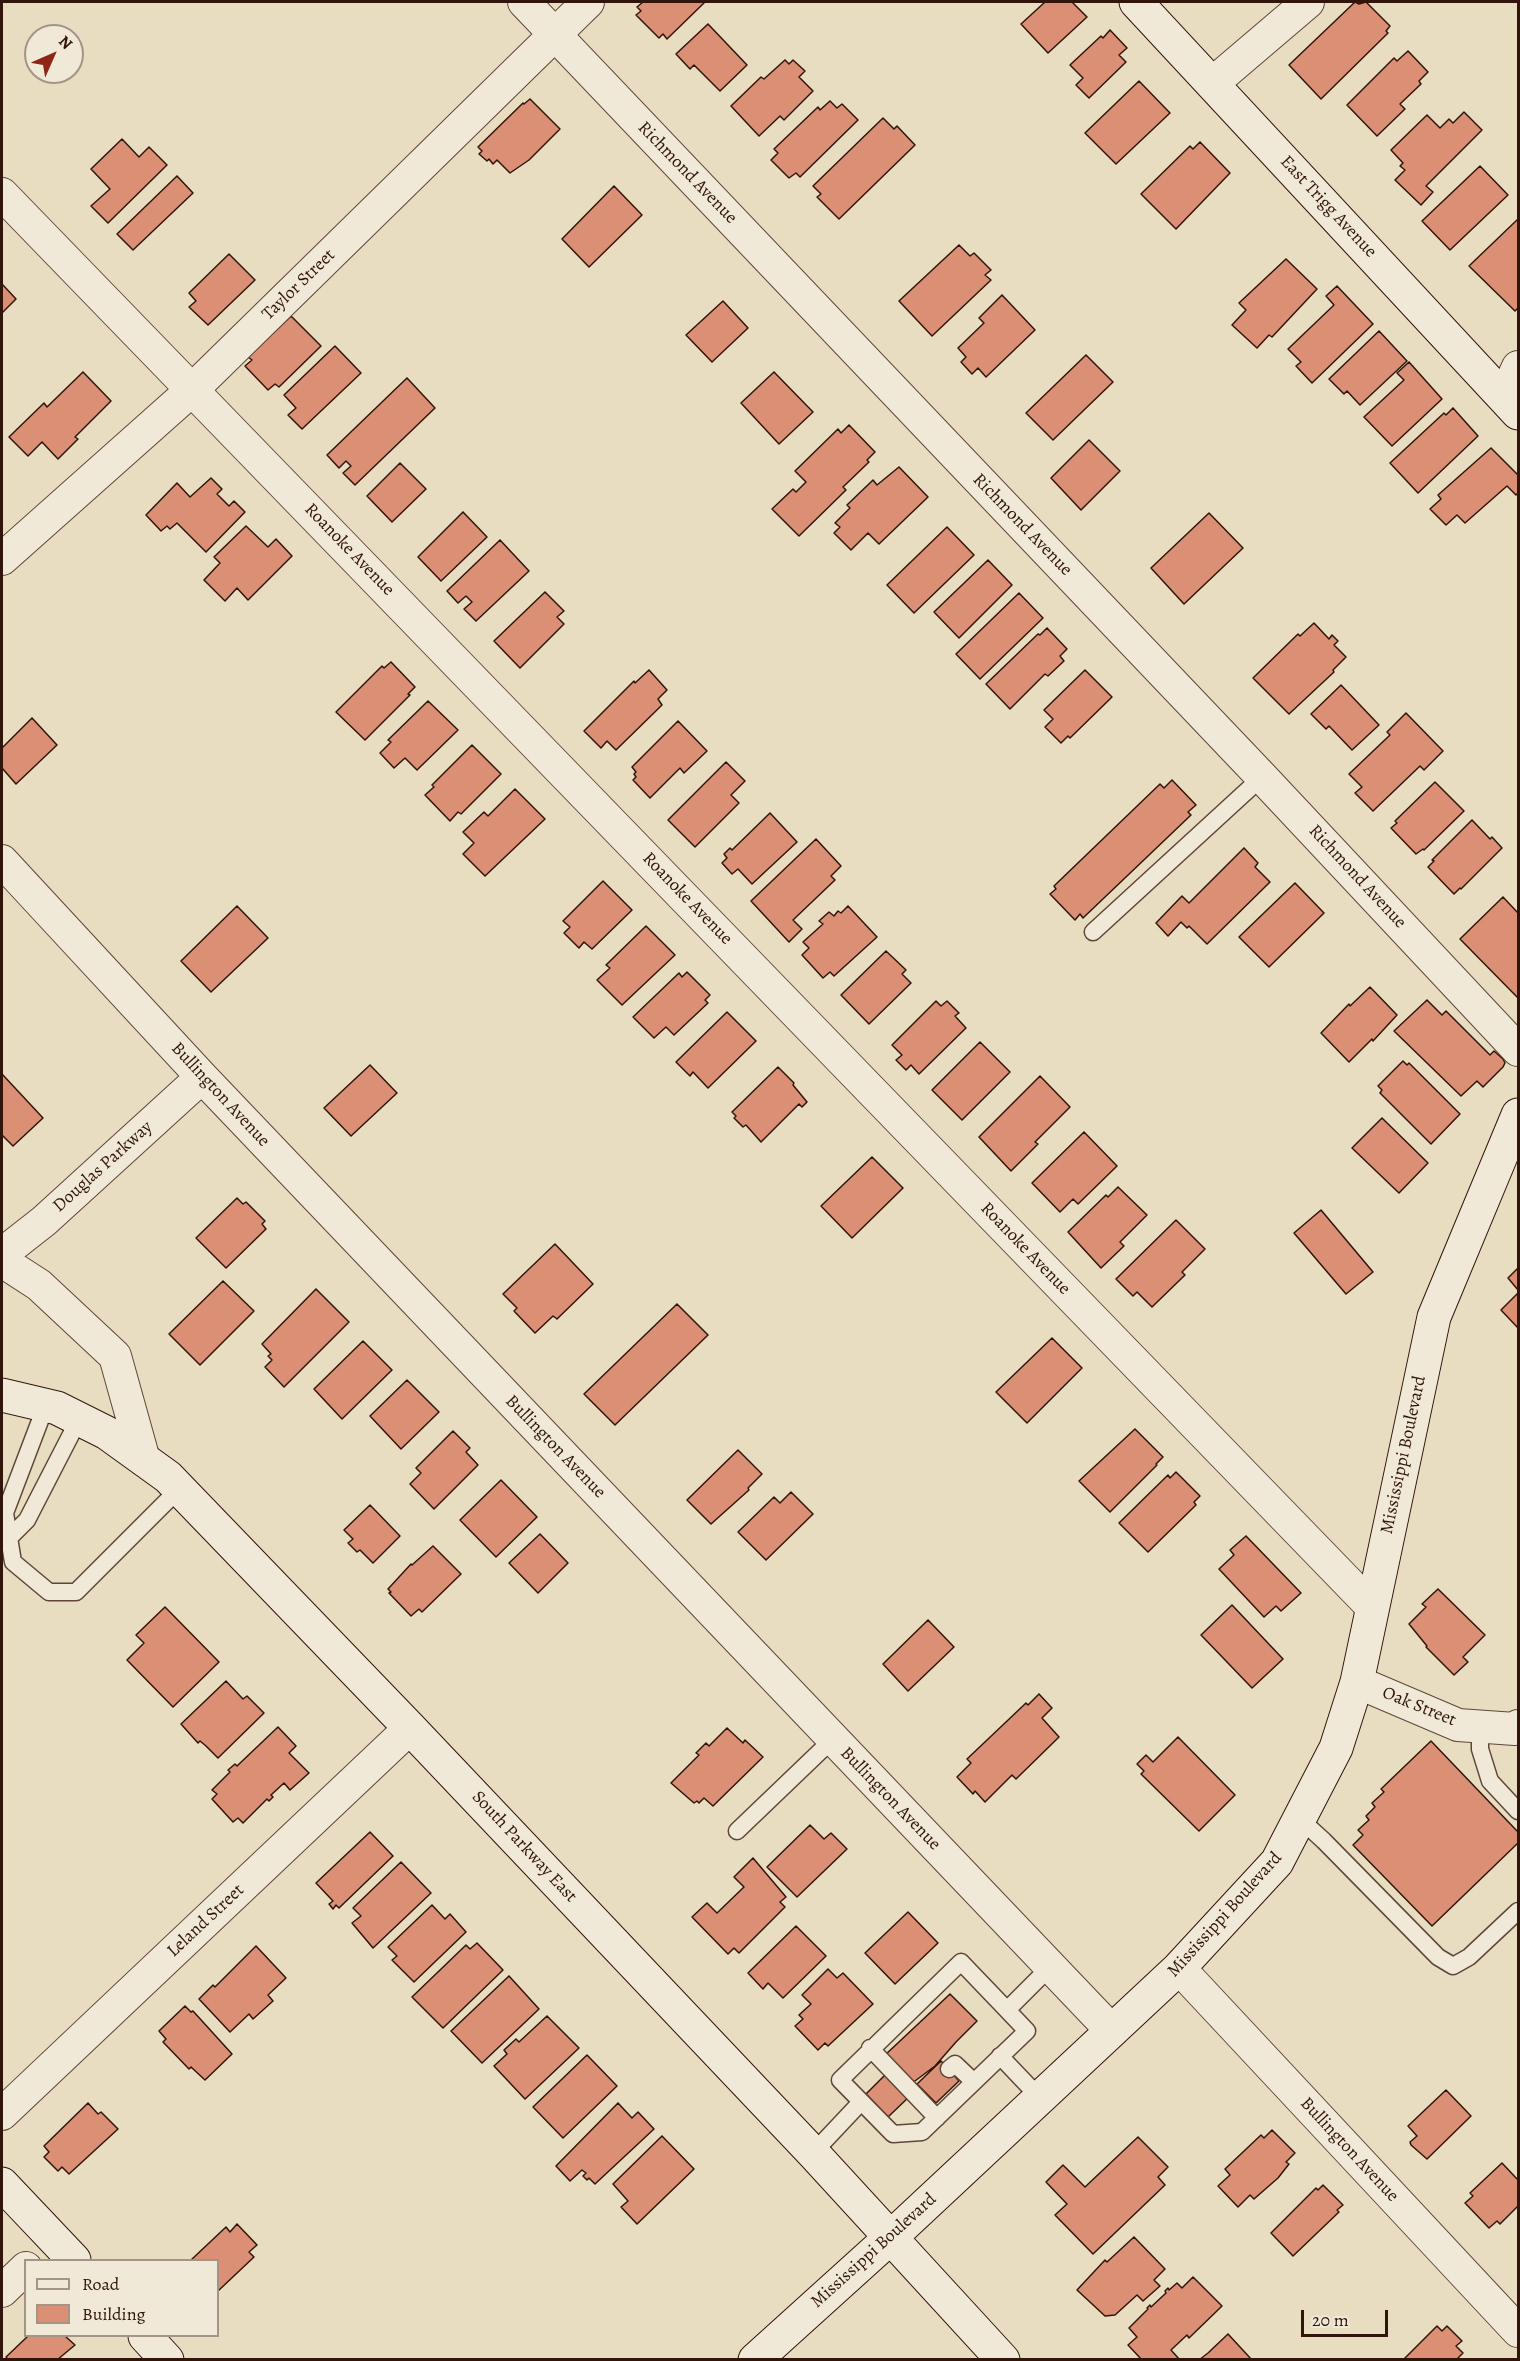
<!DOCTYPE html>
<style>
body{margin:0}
#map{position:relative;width:1520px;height:2361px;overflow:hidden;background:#e8ddc1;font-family:Alegreya,serif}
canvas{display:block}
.frame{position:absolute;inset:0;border:3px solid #31150a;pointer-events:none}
.legend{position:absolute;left:24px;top:2259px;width:195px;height:78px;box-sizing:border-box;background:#f0e9d7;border:2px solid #a49485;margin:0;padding:8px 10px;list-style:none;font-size:18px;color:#31150a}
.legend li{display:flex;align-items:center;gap:12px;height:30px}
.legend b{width:30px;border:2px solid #a49485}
.north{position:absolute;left:24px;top:24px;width:60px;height:60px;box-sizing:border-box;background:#f0e9d7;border:2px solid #a49485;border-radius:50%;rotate:45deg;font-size:16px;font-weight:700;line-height:24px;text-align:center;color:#31150a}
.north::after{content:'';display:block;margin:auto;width:21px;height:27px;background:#8f2418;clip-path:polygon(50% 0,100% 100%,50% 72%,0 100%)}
.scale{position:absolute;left:1301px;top:2310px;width:87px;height:27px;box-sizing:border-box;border:3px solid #31150a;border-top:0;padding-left:8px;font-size:18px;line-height:21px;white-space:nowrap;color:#31150a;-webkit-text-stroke:4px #f0e9d7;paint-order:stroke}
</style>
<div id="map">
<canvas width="1520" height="2361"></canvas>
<div class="frame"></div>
<ul class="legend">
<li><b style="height:8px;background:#f0e9d7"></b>Road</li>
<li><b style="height:16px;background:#db9076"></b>Building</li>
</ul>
<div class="north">N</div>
<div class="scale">20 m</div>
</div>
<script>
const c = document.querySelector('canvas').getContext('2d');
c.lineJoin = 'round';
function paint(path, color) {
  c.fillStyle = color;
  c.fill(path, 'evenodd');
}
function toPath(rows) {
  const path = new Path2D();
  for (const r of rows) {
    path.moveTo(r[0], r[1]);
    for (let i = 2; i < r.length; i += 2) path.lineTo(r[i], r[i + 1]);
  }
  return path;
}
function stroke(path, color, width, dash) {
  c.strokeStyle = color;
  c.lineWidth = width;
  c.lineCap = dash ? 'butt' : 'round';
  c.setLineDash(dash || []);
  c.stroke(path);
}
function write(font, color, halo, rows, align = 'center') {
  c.font = font + ' Alegreya,serif';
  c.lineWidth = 4.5;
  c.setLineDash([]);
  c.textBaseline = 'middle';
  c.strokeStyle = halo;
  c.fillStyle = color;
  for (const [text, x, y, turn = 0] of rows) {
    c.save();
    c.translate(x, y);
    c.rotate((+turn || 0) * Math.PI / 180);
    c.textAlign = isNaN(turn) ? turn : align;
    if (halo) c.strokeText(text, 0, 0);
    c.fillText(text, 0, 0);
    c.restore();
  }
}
const building = toPath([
 [643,2,705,2,667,39,663,34,659,38,636,15,641,11,637,7,643,2],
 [1045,2,1072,2,1087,17,1048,53,1021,24,1045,2],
 [1355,2,1359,4,1366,2,1390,26,1386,31,1388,33,1321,99,1289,65,1355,2],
 [708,24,747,65,720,91,694,65,690,69,676,54,708,24],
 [1110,30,1127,48,1119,55,1126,62,1089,98,1076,85,1083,78,1070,65,1101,36,1103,38,1110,30],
 [1408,51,1428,72,1419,81,1421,84,1400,104,1405,109,1377,136,1347,105,1394,58,1397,61,1408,51],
 [785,60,789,64,793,60,805,71,799,77,813,91,784,120,780,116,759,136,731,106,761,77,764,79,785,60],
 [1139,81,1170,113,1116,164,1085,133,1139,81],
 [530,99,560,129,529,160,510,173,497,160,493,164,489,159,487,161,479,154,482,151,478,147,523,103,524,104,530,99],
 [830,101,837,108,842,104,858,120,800,177,796,173,789,178,771,160,778,153,774,149,818,107,820,110,830,101],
 [1464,112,1482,130,1426,186,1433,192,1421,205,1395,180,1405,170,1400,166,1403,163,1391,150,1427,115,1440,128,1449,119,1453,123,1464,112],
 [883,118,894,129,897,126,915,145,839,219,817,197,821,194,813,186,883,118],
 [122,139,139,157,149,147,167,165,108,223,91,206,110,189,91,169,122,139],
 [1200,142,1230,173,1176,229,1141,194,1190,146,1193,149,1200,142],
 [1480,166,1508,195,1450,250,1422,221,1480,166],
 [177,176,193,193,133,250,117,234,177,176],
 [614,186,642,215,589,267,562,239,614,186],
 [1518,219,1518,308,1515,311,1469,266,1518,219],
 [959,245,970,256,974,253,991,270,985,275,991,280,932,336,899,301,959,245],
 [229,254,255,280,208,325,189,307,196,301,189,293,229,254],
 [1286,259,1317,289,1272,337,1269,335,1257,348,1232,325,1246,310,1239,303,1286,259],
 [2,284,16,299,2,313,2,284],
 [1337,286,1373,324,1312,383,1296,366,1301,362,1288,349,1334,305,1326,296,1337,286],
 [1002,295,1035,330,986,377,978,368,972,374,961,362,966,357,958,348,984,323,979,318,1002,295],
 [723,301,748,328,712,362,686,335,723,301],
 [291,316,321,346,279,387,275,384,268,390,245,366,252,360,248,357,291,316],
 [1379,331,1407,361,1360,405,1347,391,1344,394,1329,379,1379,331],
 [335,346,361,373,302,429,288,415,296,408,284,395,335,346],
 [1086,355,1113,382,1053,440,1026,413,1086,355],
 [1409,362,1442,399,1392,446,1364,417,1404,380,1397,373,1409,362],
 [83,372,111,401,75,437,78,439,58,459,42,442,28,456,9,437,44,403,47,407,83,372],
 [774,372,813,412,779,444,741,403,774,372],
 [407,378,435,408,355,485,343,473,351,466,346,461,339,468,327,455,407,378],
 [1453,408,1478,436,1418,493,1390,463,1444,413,1446,415,1453,408],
 [849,425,875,452,867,460,869,462,843,487,846,490,799,536,772,509,793,489,796,492,806,482,795,471,838,429,841,433,849,425],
 [1089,440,1120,471,1081,510,1051,478,1089,440],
 [1491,448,1518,475,1518,493,1516,495,1507,486,1465,523,1457,515,1446,525,1430,509,1441,499,1438,495,1491,448],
 [400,463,426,489,392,522,367,496,400,463],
 [899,467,928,497,879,544,868,533,851,550,834,533,840,527,835,523,850,508,847,505,873,480,877,485,899,467],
 [211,478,222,489,217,494,229,506,234,501,245,512,206,552,177,523,170,529,167,526,161,531,146,515,177,483,190,497,211,478],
 [463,512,487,537,441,581,418,557,463,512],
 [1209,513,1243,548,1184,604,1151,568,1209,513],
 [246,526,268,547,276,539,292,556,248,600,237,588,225,601,204,580,220,563,214,557,246,526],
 [947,527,974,555,914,613,887,585,947,527],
 [500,540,529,571,476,621,464,609,472,602,466,596,458,603,447,591,500,540],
 [988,560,1012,585,959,638,934,612,988,560],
 [545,592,564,611,557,617,564,624,520,668,494,641,545,592],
 [1019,593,1043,618,980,679,956,654,1019,593],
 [1314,623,1329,639,1332,635,1338,641,1334,645,1346,657,1333,670,1334,672,1289,714,1253,678,1298,634,1300,636,1314,623],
 [1047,628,1067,649,1060,656,1064,661,1048,676,1045,674,1010,709,986,684,1038,634,1040,635,1047,628],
 [391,662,415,687,408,694,410,695,365,740,336,712,382,666,384,668,391,662],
 [649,670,667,690,658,699,662,705,616,750,607,741,601,748,584,731,634,681,635,683,649,670],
 [1085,670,1112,697,1070,738,1068,736,1061,743,1045,727,1053,719,1044,710,1085,670],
 [1341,685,1379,725,1352,750,1329,726,1326,729,1311,714,1341,685],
 [428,701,458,730,417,770,405,758,394,768,380,753,391,742,388,740,428,701],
 [1406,713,1443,751,1424,770,1420,766,1373,811,1355,793,1362,787,1349,774,1390,735,1387,732,1406,713],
 [32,718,57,745,16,784,2,768,2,748,32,718],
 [678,721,707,751,684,773,680,768,650,798,633,780,636,777,634,774,636,772,632,767,678,721],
 [472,745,501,774,461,814,458,812,450,821,425,795,434,787,432,785,472,745],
 [726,762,745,781,731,795,739,803,695,847,668,820,726,762],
 [1172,780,1196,805,1188,812,1191,815,1083,918,1080,914,1075,920,1050,894,1056,889,1054,886,1160,784,1164,788,1172,780],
 [1435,782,1464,811,1424,850,1423,849,1416,854,1391,828,1397,823,1395,821,1435,782],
 [515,789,545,819,485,876,463,854,474,843,463,832,484,812,488,816,515,789],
 [770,813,797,842,752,884,738,869,732,874,722,863,727,858,724,854,730,848,732,850,770,813],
 [1472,820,1490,839,1492,837,1502,848,1461,889,1460,888,1454,894,1428,867,1434,861,1432,860,1472,820],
 [816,839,841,866,831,876,835,880,793,920,802,929,789,942,751,901,816,839],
 [1244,848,1258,863,1255,867,1270,882,1207,944,1189,926,1187,928,1181,922,1168,936,1156,923,1182,896,1189,903,1244,848],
 [603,881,632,910,592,949,584,942,579,948,564,933,570,927,563,921,603,881],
 [1295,883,1324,913,1269,967,1239,937,1295,883],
 [1503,897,1518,913,1518,998,1460,939,1503,897],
 [237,906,268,938,211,992,181,961,237,906],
 [848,906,877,937,834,976,830,972,823,978,802,955,809,948,803,942,823,924,819,921,829,912,834,916,838,911,841,913,848,906],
 [646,926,675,955,622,1005,597,980,610,968,606,965,646,926],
 [886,951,906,970,902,974,911,983,869,1024,841,995,886,951],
 [687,972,710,995,705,1000,708,1003,674,1035,666,1027,654,1038,633,1017,679,973,682,977,687,972],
 [1370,987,1397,1015,1373,1041,1372,1039,1349,1062,1321,1033,1349,1004,1350,1006,1370,987],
 [1427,1000,1442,1015,1446,1011,1490,1055,1494,1051,1503,1059,1505,1063,1503,1067,1483,1087,1477,1081,1461,1096,1394,1031,1427,1000],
 [936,1001,941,1006,947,1001,959,1013,955,1016,966,1028,919,1074,911,1065,906,1070,896,1060,902,1055,892,1045,936,1001],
 [727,1012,756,1041,708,1088,693,1072,690,1076,676,1062,727,1012],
 [980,1042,1010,1072,962,1120,932,1090,980,1042],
 [1403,1061,1407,1065,1409,1063,1460,1114,1431,1144,1380,1093,1382,1090,1378,1086,1403,1061],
 [370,1065,397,1093,351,1136,324,1108,370,1065],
 [778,1067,794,1083,793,1085,807,1102,802,1107,799,1104,761,1142,746,1125,743,1127,734,1118,736,1116,732,1112,778,1067],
 [2,1074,43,1118,13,1146,2,1135,2,1074],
 [1040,1076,1070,1107,1035,1142,1038,1144,1011,1171,979,1137,1040,1076],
 [1382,1118,1428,1163,1399,1193,1352,1148,1382,1118],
 [1084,1132,1117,1166,1078,1204,1073,1199,1060,1212,1032,1183,1084,1132],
 [872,1157,903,1188,852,1238,821,1206,872,1157],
 [1118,1187,1147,1215,1120,1242,1124,1246,1101,1268,1068,1232,1106,1195,1108,1197,1118,1187],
 [237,1198,243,1204,246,1202,265,1221,262,1224,266,1229,226,1268,196,1238,237,1198],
 [1321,1210,1373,1272,1346,1294,1294,1233,1321,1210],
 [1176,1220,1205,1249,1182,1272,1185,1275,1152,1307,1137,1292,1133,1296,1116,1279,1176,1220],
 [555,1244,593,1284,557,1319,553,1316,535,1333,514,1311,517,1308,503,1294,555,1244],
 [1518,1268,1518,1290,1508,1278,1518,1268],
 [223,1281,254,1311,200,1365,169,1334,223,1281],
 [316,1289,349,1322,284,1387,265,1367,272,1360,268,1356,271,1354,262,1344,316,1289],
 [1518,1293,1518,1328,1501,1310,1518,1293],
 [677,1304,708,1335,615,1425,584,1394,677,1304],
 [1052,1338,1082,1368,1027,1423,996,1392,1052,1338],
 [363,1341,392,1370,342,1419,314,1389,363,1341],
 [407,1380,439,1412,401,1449,370,1416,407,1380],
 [1135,1429,1163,1457,1156,1464,1157,1465,1110,1512,1079,1481,1135,1429],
 [453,1431,470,1448,466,1452,478,1465,434,1509,410,1484,421,1473,416,1468,453,1431],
 [738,1450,762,1474,748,1488,749,1490,711,1524,687,1500,738,1450],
 [1176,1472,1200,1496,1194,1502,1196,1505,1148,1552,1119,1523,1168,1475,1170,1478,1176,1472],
 [501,1480,537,1517,496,1557,460,1520,501,1480],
 [791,1492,813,1514,766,1560,738,1532,774,1497,780,1503,791,1492],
 [370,1505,400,1536,373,1563,360,1550,357,1552,348,1543,353,1539,344,1530,370,1505],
 [540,1534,568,1563,538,1593,509,1563,540,1534],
 [1246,1536,1301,1593,1281,1611,1276,1606,1264,1617,1219,1569,1234,1555,1230,1550,1246,1536],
 [433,1546,461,1574,422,1612,419,1609,411,1616,389,1593,391,1592,388,1589,411,1564,412,1565,433,1546],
 [1438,1589,1485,1635,1463,1657,1468,1662,1454,1675,1426,1647,1427,1646,1409,1624,1426,1607,1422,1604,1438,1589],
 [1232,1605,1283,1659,1252,1688,1201,1635,1232,1605],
 [165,1607,219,1662,173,1707,127,1660,144,1643,136,1635,165,1607],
 [928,1620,954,1647,908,1691,883,1664,928,1620],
 [226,1681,243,1699,247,1696,264,1713,218,1758,206,1746,200,1741,198,1743,181,1724,226,1681],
 [1039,1694,1052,1708,1042,1718,1059,1737,1016,1779,1012,1775,985,1802,975,1791,973,1794,957,1777,971,1763,967,1759,1026,1703,1028,1705,1039,1694],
 [278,1727,296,1746,289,1753,309,1773,290,1790,284,1783,271,1795,273,1797,269,1801,267,1799,243,1823,238,1818,233,1822,212,1799,217,1794,212,1790,230,1772,228,1770,235,1764,237,1766,278,1727],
 [727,1728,743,1743,745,1740,763,1757,713,1806,704,1798,699,1803,697,1801,694,1803,671,1783,699,1755,696,1753,706,1743,709,1746,727,1728],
 [1178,1737,1235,1795,1199,1831,1141,1774,1144,1771,1137,1764,1146,1755,1153,1762,1178,1737],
 [1431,1741,1518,1832,1518,1843,1432,1926,1353,1845,1363,1835,1358,1830,1369,1820,1366,1816,1375,1807,1372,1803,1384,1792,1381,1789,1431,1741],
 [810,1825,824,1839,831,1833,847,1849,797,1897,767,1867,810,1825],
 [370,1832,393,1856,339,1908,336,1905,333,1909,329,1904,333,1901,316,1883,370,1832],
 [753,1858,786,1897,780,1902,785,1907,739,1953,734,1948,728,1954,692,1917,707,1903,717,1913,744,1887,734,1877,753,1858],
 [401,1862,431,1893,373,1948,352,1923,361,1916,353,1908,401,1862],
 [432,1905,445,1919,450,1914,466,1932,414,1982,392,1960,397,1956,388,1947,432,1905],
 [908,1912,938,1943,895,1984,865,1953,908,1912],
 [796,1926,826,1956,783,1998,768,1983,763,1989,748,1973,796,1926],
 [477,1943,503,1970,443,2028,412,1997,466,1945,470,1949,477,1943],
 [256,1946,286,1978,268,1995,273,2001,253,2019,249,2014,230,2032,199,1999,213,1985,215,1987,256,1946],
 [828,1969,837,1978,843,1973,873,2004,828,2046,825,2043,818,2050,795,2026,803,2019,799,2015,811,2004,802,1995,828,1969],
 [509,1976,539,2009,482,2063,451,2031,509,1976],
 [950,1994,977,2021,956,2042,935,2066,911,2084,884,2056,950,1994],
 [185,2006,191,2012,193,2011,232,2054,205,2080,191,2067,189,2069,163,2042,166,2039,159,2031,185,2006],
 [547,2016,579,2048,525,2099,494,2066,507,2054,504,2050,516,2039,519,2042,547,2016],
 [587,2055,617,2086,563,2138,533,2107,587,2055],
 [941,2061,959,2081,936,2103,917,2084,941,2061],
 [889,2071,911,2095,888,2117,866,2094,889,2071],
 [1446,2090,1471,2116,1427,2159,1411,2145,1410,2142,1417,2136,1408,2126,1446,2090],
 [88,2103,98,2114,101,2112,118,2129,69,2174,62,2167,58,2171,44,2157,49,2152,44,2146,88,2103],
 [618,2103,632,2118,638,2112,654,2129,595,2184,589,2178,587,2180,583,2176,586,2173,582,2170,570,2181,556,2166,618,2103],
 [1272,2130,1295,2153,1286,2162,1289,2164,1278,2178,1254,2199,1250,2195,1238,2207,1218,2186,1230,2175,1225,2169,1261,2135,1264,2138,1272,2130],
 [662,2136,694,2169,637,2224,621,2207,628,2201,613,2184,662,2136],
 [1138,2137,1168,2167,1158,2177,1165,2185,1093,2254,1055,2215,1067,2204,1046,2182,1063,2165,1085,2187,1138,2137],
 [1502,2163,1518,2180,1518,2206,1500,2224,1497,2221,1489,2228,1465,2203,1473,2196,1470,2193,1502,2163],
 [1323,2185,1343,2205,1337,2210,1339,2212,1293,2256,1271,2233,1316,2188,1318,2190,1323,2185],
 [237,2224,257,2245,249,2252,254,2257,218,2291,218,2260,191,2260,226,2227,230,2232,237,2224],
 [1134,2237,1165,2269,1154,2280,1160,2286,1143,2301,1137,2295,1115,2315,1105,2316,1077,2290,1105,2260,1107,2262,1134,2237],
 [1193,2277,1222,2306,1189,2338,1187,2335,1171,2350,1180,2360,1142,2360,1128,2345,1137,2337,1129,2328,1148,2309,1147,2308,1150,2305,1151,2307,1166,2293,1165,2291,1168,2288,1169,2290,1177,2283,1182,2288,1193,2277],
 [1437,2326,1442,2331,1447,2326,1462,2341,1456,2346,1463,2353,1456,2360,1403,2360,1437,2326],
 [1228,2334,1252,2360,1199,2360,1208,2353,1228,2334],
 [28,2336,65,2336,75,2345,57,2360,9,2360,6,2357,28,2336]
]);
const lane = toPath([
 [1093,932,1262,777],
 [46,1405,5,1513,13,1562,49,1592,76,1592,179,1489],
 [10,1537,27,1520,79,1419],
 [1480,1726,1480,1749,1490,1781,1518,1811],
 [1300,1819,1324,1841,1438,1957,1453,1966,1469,1957,1518,1911],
 [737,1831,833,1739],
 [1007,2010,1027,2031,922,2132,893,2134,840,2080,961,1962,1007,2010,1050,1967],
 [870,2048,937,2118],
 [1000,2056,1040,2098],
 [949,2069,955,2064,974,2082],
 [813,2153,861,2102]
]);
const street = toPath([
 [524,2,1262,777,1518,1050],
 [1213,83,1308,2],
 [2,194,1371,1606],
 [1504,397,1518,367],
 [2,559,193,389,588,2],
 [2,861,202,1077,1112,2031],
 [2,1254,44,1221,202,1077],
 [2,1261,39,1285,115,1356,144,1460],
 [1357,1682,1458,1725,1515,1729,1518,1726],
 [1179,1968,1518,2331],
 [2,2114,410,1728],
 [2,2291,26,2268]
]);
const secondary = toPath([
 [1136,2,1518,413],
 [2,1395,57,1408,107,1433,168,1477,410,1728,813,2153,1003,2360],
 [2,2184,74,2260],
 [145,2336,167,2360],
 [755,2360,891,2237,1179,1968,1277,1862,1336,1748,1357,1682,1434,1317,1518,1115]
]);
const streetNames = [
 ["Richmond Avenue",687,173,46],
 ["East Trigg Avenue",1328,207,47],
 ["Taylor Street",299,285,-44],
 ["Richmond Avenue",1022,525,46],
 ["Roanoke Avenue",349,550,46],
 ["Richmond Avenue",1357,877,47],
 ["Roanoke Avenue",687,899,46],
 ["Bullington Avenue",220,1095,47],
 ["Douglas Parkway",103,1167,-42],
 ["Roanoke Avenue",1025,1249,46],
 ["Bullington Avenue",555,1447,46],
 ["Mississippi Boulevard",1404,1455,-78],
 ["Oak Street",1419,1707,22],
 ["Bullington Avenue",890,1799,46],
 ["South Parkway East",524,1847,47],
 ["Mississippi Boulevard",1225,1915,-48],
 ["Leland Street",206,1921,-43],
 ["Bullington Avenue",1349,2150,47],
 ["Mississippi Boulevard",874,2251,-42]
];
paint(building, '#db9076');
stroke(building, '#31150a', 1.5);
stroke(lane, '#5f4738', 19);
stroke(street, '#5f4738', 34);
stroke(secondary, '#31150a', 35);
stroke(lane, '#f0e9d7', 16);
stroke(street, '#f0e9d7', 32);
stroke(secondary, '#f0e9d7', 33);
write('18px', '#31150a', '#f0e9d7', streetNames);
</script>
